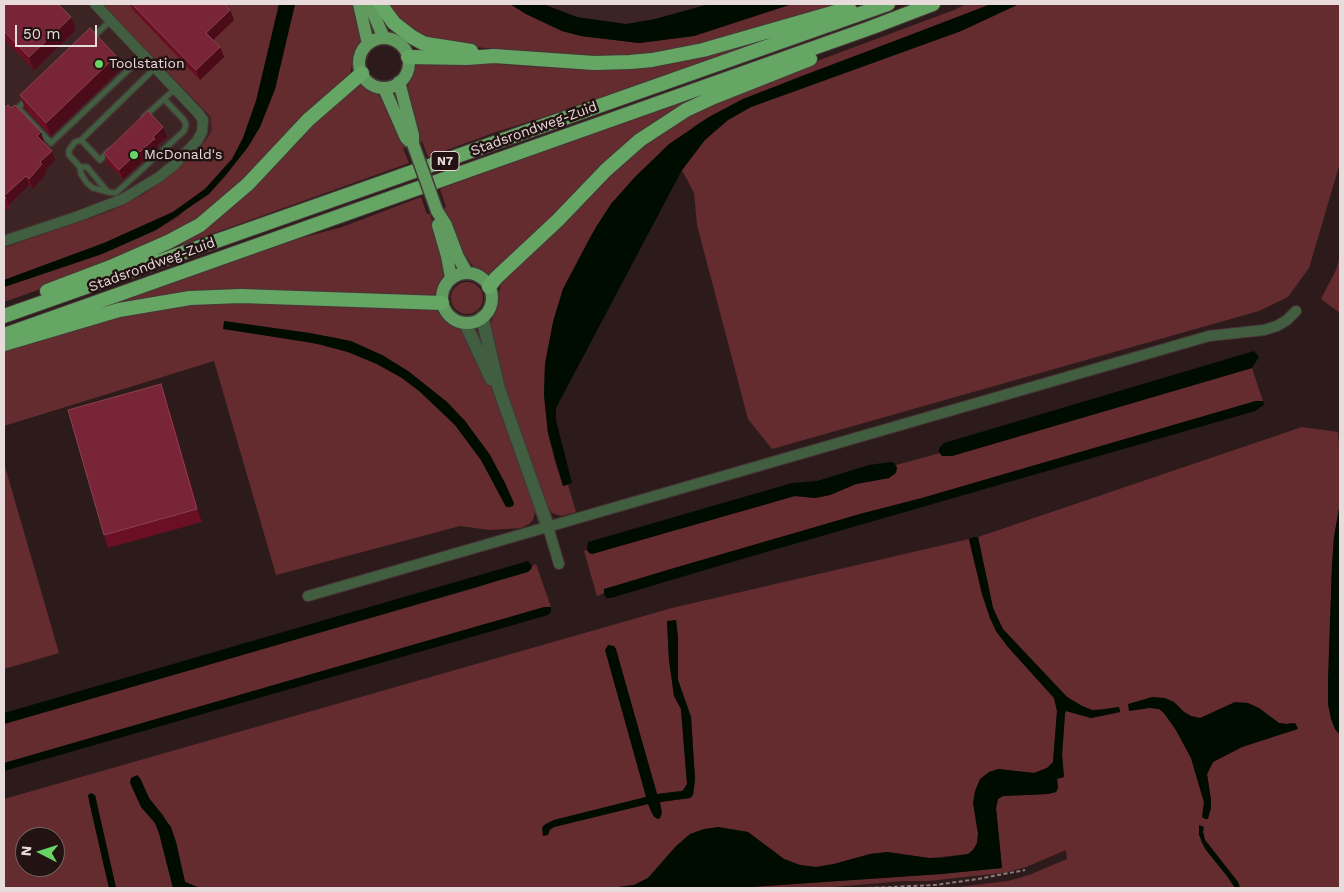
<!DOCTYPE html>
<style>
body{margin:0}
#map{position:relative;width:1344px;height:892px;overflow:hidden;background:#2d1b1c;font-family:"Work Sans",sans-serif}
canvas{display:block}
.frame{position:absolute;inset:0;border:5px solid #e8dbdb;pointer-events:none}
.north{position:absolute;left:15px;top:827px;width:50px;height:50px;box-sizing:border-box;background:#231212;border:1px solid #726262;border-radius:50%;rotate:275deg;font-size:14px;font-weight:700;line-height:20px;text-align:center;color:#e8dbdb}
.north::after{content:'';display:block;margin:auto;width:18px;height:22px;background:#67d466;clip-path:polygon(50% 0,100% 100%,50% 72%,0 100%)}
.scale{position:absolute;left:15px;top:25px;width:82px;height:22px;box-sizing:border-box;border:2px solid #e8dbdb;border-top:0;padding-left:6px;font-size:15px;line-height:18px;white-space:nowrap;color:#e8dbdb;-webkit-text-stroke:4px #231212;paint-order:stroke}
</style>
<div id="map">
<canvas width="1344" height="892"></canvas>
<div class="frame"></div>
<div class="north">N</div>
<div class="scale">50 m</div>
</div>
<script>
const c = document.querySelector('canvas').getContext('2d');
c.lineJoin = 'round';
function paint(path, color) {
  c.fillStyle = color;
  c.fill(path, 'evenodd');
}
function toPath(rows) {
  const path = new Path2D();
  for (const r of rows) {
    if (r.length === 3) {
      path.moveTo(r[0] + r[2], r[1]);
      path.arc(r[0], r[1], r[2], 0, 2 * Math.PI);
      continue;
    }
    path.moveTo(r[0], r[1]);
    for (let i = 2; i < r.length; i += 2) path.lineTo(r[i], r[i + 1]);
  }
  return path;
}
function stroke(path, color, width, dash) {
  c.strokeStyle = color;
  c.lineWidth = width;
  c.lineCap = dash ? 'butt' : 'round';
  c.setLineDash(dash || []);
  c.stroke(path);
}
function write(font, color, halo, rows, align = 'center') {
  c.font = font + ' "Work Sans",sans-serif';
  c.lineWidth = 5;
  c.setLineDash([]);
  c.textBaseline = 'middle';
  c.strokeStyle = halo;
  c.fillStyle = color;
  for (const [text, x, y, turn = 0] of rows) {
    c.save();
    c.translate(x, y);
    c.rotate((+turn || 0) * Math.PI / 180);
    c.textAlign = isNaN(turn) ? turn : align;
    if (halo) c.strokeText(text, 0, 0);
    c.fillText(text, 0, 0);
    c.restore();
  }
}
const built = toPath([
 [4,4,289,4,235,159,4,284],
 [525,4,747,4,596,30]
]);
const green = toPath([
 [102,4,279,4,256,101,243,138,232,159,205,189,173,212,104,243,4,280,4,248,111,211,144,194,176,170,201,146,209,136,212,130,211,117],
 [295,4,355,4,361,40,354,53,350,75,261,165,199,219,166,238,58,283,4,302,4,287,102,254,156,230,179,216,247,147,260,127,275,89],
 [385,4,510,4,526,14,562,31,581,36,639,43,694,36,792,4,849,4,701,47,621,59,474,47,438,43,412,32],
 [966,4,991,4,965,15,806,74,743,99,709,117,696,125,635,177,611,204,590,237,563,289,553,322,545,364,544,395,548,433,555,462,563,486,568,485,576,512,561,516,552,513,546,503,501,376,490,325,496,309,501,284,509,276,509,274,541,246,588,195,642,143,723,96,954,10],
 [1019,4,1340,4,1340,163,1309,268,1288,297,1259,311,772,449,748,419,697,225,694,193,682,170,705,139,728,120,751,107,961,31],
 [754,41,755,44,544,117,496,132,428,157,422,141,420,142,407,99,407,88,411,78,410,77,413,63,472,62,535,67,600,68],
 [360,81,371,90,370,91,377,94,384,101,403,145,405,145,406,147,403,148,409,163,178,246,176,242,291,143],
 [681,103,682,108,489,278,480,271,481,270,472,265,464,253,462,253,443,209,446,207,440,189,569,142],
 [421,197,427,214,430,214,439,243,445,270,436,297,246,292,94,311,297,239,342,227],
 [1340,256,1340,313,1321,299,1336,270],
 [467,298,16],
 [225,301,428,308,437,311,447,323,464,332,493,390,534,507,535,511,533,520,529,524,521,528,490,530,460,526,276,575,214,361,4,426,4,350,56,332,159,307],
 [224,321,337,338,382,355,408,371,447,402,465,421,490,455,513,506,508,508,481,460,455,425,419,390,402,378,377,364,348,352],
 [1252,368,1263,401,1256,401,922,498,860,514,604,589,604,593,597,596,584,551,587,550,589,553,592,554,795,496,815,498,830,495,856,484,889,478,897,468,896,465,940,453,942,456,952,456],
 [1302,427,1338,432,1340,460,1340,503,1334,537,1332,565,1328,704,1335,729,1340,735,1340,888,1240,888,1238,882,1205,840,1203,832,1199,829,1201,842,1206,850,1227,876,1235,888,950,888,1008,881,1029,875,1067,859,1066,850,1026,867,1004,873,965,877,929,881,905,881,820,888,736,888,941,874,1002,868,996,808,998,799,1003,796,1048,794,1056,792,1058,788,1057,778,1064,777,1062,755,1065,713,1066,711,1091,718,1120,712,1119,707,1092,710,1082,706,1067,697,1002,629,993,608,978,537],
 [1174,702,1184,712,1191,716,1200,718,1206,716,1220,709,1271,717,1279,723,1286,724,1295,723,1298,728,1242,747,1213,762,1207,774,1211,800,1203,817,1204,803,1191,758,1176,730,1164,713,1159,709,1150,708],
 [4,463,59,653,4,669],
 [969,539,982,594,990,618,996,631,1008,647,1054,698,1057,711,1053,762,1047,768,1034,773,998,769,978,834,977,843,973,850,968,854,929,858,887,852,870,854,834,864,816,867,800,865,784,859,748,832,718,827,658,867,648,878,634,885,616,888,200,888,185,882,176,842,164,816,149,798,140,778,141,807,155,823,159,833,173,888,116,888,95,795,88,795,109,888,4,888,4,799,672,608],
 [676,620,678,638,678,680,691,717,695,779,693,795,690,798,660,802,652,814,648,804,554,827,548,832,547,823,554,820,646,797,614,646,657,794,682,791,684,789,687,784,681,709,674,696,669,660,667,622],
 [25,837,55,837,55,867,25,867],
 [536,564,551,607,492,622,4,763,4,724,475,588,531,569,532,566]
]);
const water = toPath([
 [279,4,295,4,275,89,260,127,248,147,226,175,209,194,156,230,102,254,4,287,4,280,104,243,173,212,205,189,232,159,243,138,256,101],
 [510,4,543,4,577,17,626,24,655,19,709,4,792,4,694,36,639,43,581,36,562,31,526,14],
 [991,4,1019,4,961,31,751,107,728,120,705,140,682,170,556,408,556,420,572,483,563,486,548,433,544,395,545,364,553,322,563,289,596,227,611,204,635,177,669,144,709,117,743,99],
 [224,321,310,333,351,341,382,355,408,371,447,402,465,421,490,455,505,483,514,503,513,506,506,507,481,460,455,425,419,391,402,378,377,364,348,352,319,344,223,329],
 [1254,351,1259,357,1252,368,952,456,942,456,939,452,939,448,944,443],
 [1256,401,1263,401,1264,405,1255,411,742,559,611,598,606,598,604,593,604,589,608,588,674,568,860,514,922,498],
 [890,462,894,463,897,468,896,473,889,478,856,484,830,495,815,498,795,496,592,554,589,553,587,550,588,542,792,483,817,481,869,465],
 [1340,503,1340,735,1335,729,1331,719,1328,704,1328,678,1332,565,1334,537],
 [974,537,978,537,993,608,1003,629,1067,697,1082,706,1092,710,1102,710,1119,707,1120,712,1091,718,1066,711,1065,713,1062,755,1064,777,1057,779,1058,788,1056,792,1048,794,1003,796,998,799,996,808,1002,868,941,874,736,888,609,888,634,885,648,878,676,846,690,834,704,829,718,827,748,832,784,859,800,865,816,867,834,864,870,854,887,852,929,858,942,858,968,854,973,850,977,843,978,834,973,803,975,791,980,779,989,772,998,769,1034,773,1047,768,1053,762,1057,711,1054,698,1008,647,996,631,990,618,982,594,969,539],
 [528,561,532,566,531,569,528,572,4,724,4,713],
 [544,607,551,607,551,612,548,615,4,771,4,763],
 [676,620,678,638,678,680,691,717,695,779,693,795,690,798,660,802,662,813,660,818,658,819,654,817,648,804,554,827,550,829,548,835,543,836,542,828,544,825,554,820,646,797,605,650,608,645,614,646,616,649,657,794,682,791,684,789,687,784,681,709,674,696,669,660,667,621],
 [1152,697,1165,698,1174,702,1184,712,1191,716,1200,718,1235,702,1248,703,1259,708,1279,723,1286,724,1295,723,1298,729,1242,747,1213,762,1207,774,1211,800,1211,808,1208,819,1205,819,1202,817,1204,802,1191,758,1176,730,1164,713,1159,709,1150,708,1129,711,1128,704],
 [137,775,140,778,149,798,171,827,176,842,185,882,200,888,173,888,159,833,155,823,141,807,130,783,131,778],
 [91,793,95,795,116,888,109,888,91,810,88,795],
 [1199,825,1204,827,1203,832,1205,840,1238,882,1240,888,1235,888,1227,876,1206,850,1199,835]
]);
const path = toPath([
 [868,888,935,885,978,879,1025,870]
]);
const service = toPath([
 [91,39,111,20],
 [27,99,18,108,51,143,144,55],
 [144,117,176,88],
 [81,140,75,142,69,150,69,155,80,167,81,174,87,183,93,188,108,192],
 [109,151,100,160,81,140,156,67],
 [80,167,87,167,108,192,116,193,184,131,186,125,184,120,164,99]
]);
const minor = toPath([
 [4,241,76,217,123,199,159,177,174,165,197,141,202,132,203,120,198,113,95,4],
 [548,527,559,564],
 [308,596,1209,336,1264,330,1277,326,1287,320,1296,311]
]);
const tertiary = toPath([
 [482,317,499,389,548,527],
 [465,323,491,379]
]);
const primary = toPath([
 [359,4,368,44],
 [369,4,384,38],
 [384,63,25],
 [399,82,413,135,413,144],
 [384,88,406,138,411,143],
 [437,211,446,225,458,257,467,273],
 [438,225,447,256,451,278],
 [467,298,25]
]);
const trunk = toPath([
 [380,4,394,23,412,37,423,43,433,45,471,51],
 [408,57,467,58,494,56,594,63,630,62,652,60,703,50,839,11,850,10],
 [489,287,496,278,558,220,606,170,640,140,686,110,714,97,810,59],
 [47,291,113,266,168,242,200,225,248,184,308,120,362,73],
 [4,316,888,4],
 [4,335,870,28,933,4],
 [4,344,119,310,190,298,241,296,442,303]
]);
const primaryBridge = toPath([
 [413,144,437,211]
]);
const wall = toPath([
 [4,4,76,30,34,70,4,39],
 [130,4,224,4,230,10,234,20,213,40,220,47,224,57,200,80,132,9],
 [116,56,121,69,51,136,25,109,20,95],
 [4,108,41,132,44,143,55,160,45,171,46,174,33,189,29,185,9,205,10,208,4,211],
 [167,137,157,146,158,149,157,150,144,162,143,161,123,179,107,163,104,153],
 [161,384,166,397,202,522,108,548,104,535]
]);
const shadedWall = toPath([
 [230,10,234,20,210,43,206,33],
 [71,17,76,30,34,70,29,57],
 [220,47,224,57,200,80,196,70],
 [116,56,121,69,51,136,46,123],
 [163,127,167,137,157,146,158,149,144,162,140,152,153,137],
 [41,132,44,142,41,145,37,136],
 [52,151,55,160,45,171,46,174,33,189,29,179,40,162],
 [139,151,143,161,123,179,119,170],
 [26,176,29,185,9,205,6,198,4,196],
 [161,384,166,397,202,522,197,509]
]);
const building = toPath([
 [4,4,58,4,71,17,29,57,4,31,4,4],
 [132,4,224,4,230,10,206,33,220,47,196,70,132,4],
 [90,28,116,56,46,123,20,95,90,28],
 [8,105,11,108,15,105,41,132,37,136,52,151,40,162,42,164,29,179,26,176,4,196,6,198,4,199,4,108,8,105],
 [148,111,163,127,153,137,155,139,153,140,140,152,139,151,119,170,104,153,148,111],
 [161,384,197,509,104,535,68,410,161,384]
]);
const markers = [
 [99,64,5,"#67d466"],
 [134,155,5,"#67d466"]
];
const shields = [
 [445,161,28]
];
const shieldNames = [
 ["N7",445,161]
];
const poiNames = [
 ["Toolstation",109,64],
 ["McDonald's",144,155]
];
const streetNames = [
 ["Stadsrondweg-Zuid",534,129,-20],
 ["Stadsrondweg-Zuid",152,265,-20]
];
paint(built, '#3c2424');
paint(green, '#642c2f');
paint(water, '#000c00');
stroke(service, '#473637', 8);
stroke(minor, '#473637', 12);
stroke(tertiary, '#473637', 15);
stroke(primary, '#473637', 15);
stroke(trunk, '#473637', 16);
stroke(path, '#8a7b7b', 2, [4, 2.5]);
stroke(service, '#425e41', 5);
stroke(minor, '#425e41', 10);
stroke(tertiary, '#425e41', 12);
stroke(primary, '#609a5e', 12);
stroke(trunk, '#66a664', 14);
stroke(primaryBridge, '#473637', 15, []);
stroke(primaryBridge, '#609a5e', 12);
paint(wall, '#6a0f24');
paint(shadedWall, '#4c0b18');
paint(building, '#772537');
stroke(building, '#894251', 1);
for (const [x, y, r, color] of markers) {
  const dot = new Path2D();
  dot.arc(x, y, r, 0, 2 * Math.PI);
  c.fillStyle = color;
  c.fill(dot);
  stroke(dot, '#231212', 2);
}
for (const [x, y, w] of shields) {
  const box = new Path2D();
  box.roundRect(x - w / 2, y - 9.5, w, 19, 4);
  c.fillStyle = '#231212';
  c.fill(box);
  stroke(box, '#e8dbdb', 1);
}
write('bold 12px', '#e8dbdb', null, shieldNames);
write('14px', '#e8dbdb', '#231212', poiNames, 'left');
write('14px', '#e8dbdb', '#231212', streetNames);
</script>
